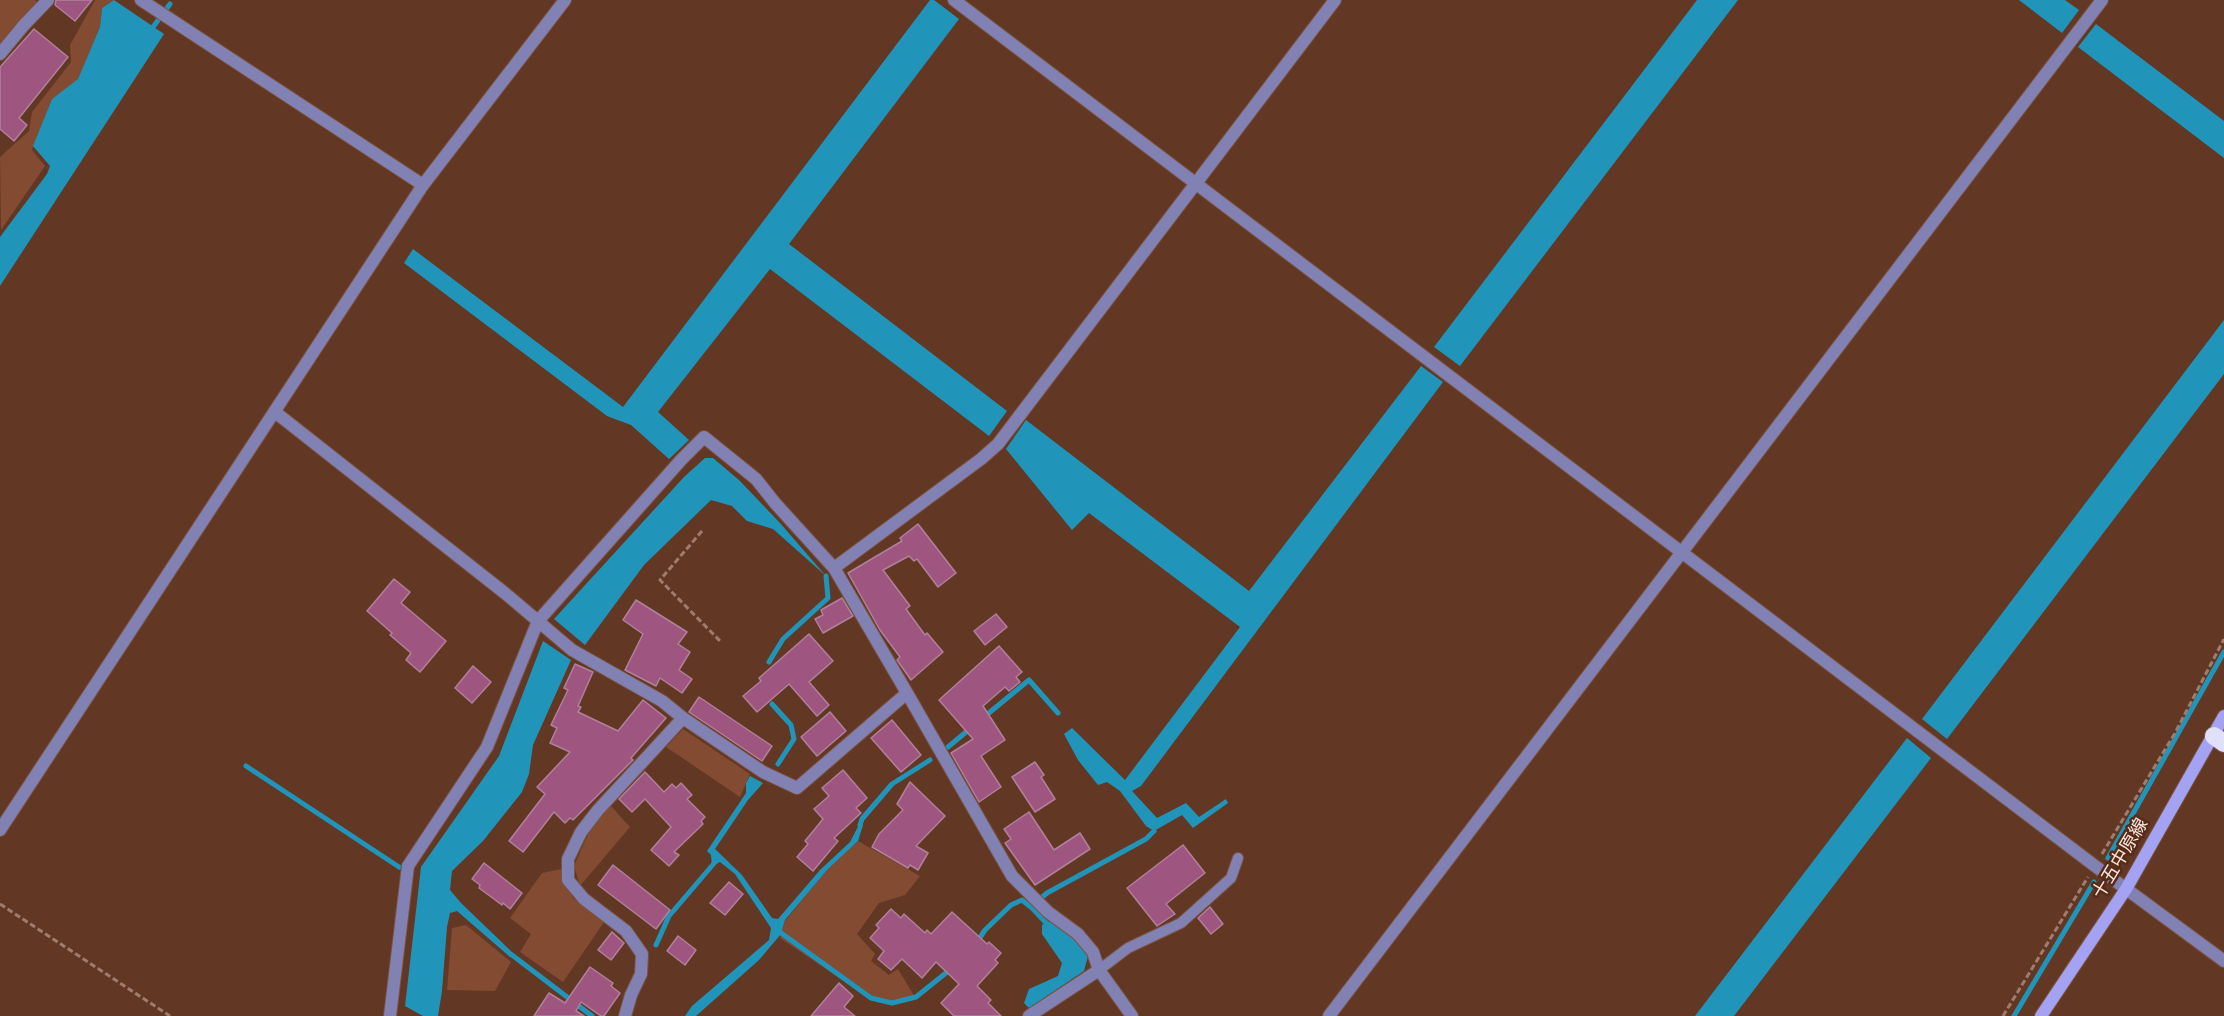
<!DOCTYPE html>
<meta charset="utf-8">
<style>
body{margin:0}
canvas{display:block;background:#623724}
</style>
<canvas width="2224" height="1016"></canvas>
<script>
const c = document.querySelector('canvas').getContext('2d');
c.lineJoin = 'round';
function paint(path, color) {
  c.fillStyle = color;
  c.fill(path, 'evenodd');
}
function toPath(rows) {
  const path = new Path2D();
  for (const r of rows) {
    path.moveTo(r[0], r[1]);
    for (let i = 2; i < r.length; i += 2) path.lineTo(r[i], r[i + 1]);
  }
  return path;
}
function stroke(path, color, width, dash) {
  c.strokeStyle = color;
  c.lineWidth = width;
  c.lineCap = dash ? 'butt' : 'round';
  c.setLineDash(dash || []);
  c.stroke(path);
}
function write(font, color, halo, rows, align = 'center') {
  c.font = font + ' Roboto,"Noto Sans JP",sans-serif';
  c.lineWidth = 5;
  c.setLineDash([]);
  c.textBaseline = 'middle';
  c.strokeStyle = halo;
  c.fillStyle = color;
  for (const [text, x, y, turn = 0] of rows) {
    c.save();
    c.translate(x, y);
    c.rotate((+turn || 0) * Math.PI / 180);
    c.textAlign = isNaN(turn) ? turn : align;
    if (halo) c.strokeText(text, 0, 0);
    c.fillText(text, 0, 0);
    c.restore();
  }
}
const green = toPath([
 [0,0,35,0,37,2,0,44],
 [95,0,114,0,102,8,100,27,78,80,52,99,32,150,45,166,1,230,0,157,29,131,32,112,71,62,70,45],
 [683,729,750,774,740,797,666,747],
 [610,805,630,827,580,886,574,866,589,832],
 [858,841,920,876,905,895,879,903,857,934,875,954,871,961,889,975,898,969,916,999,893,1004,872,1000,780,938,785,921,828,869],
 [561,869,573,898,604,922,563,982,520,952,531,934,510,918,542,873],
 [466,925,511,962,495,991,447,990,452,928]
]);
const water = toPath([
 [114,0,164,34,0,286,0,237,47,174,50,166,33,146,52,99,78,79,100,27,102,8],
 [930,0,934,0,959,19,789,244,1007,411,989,436,770,269,658,412,689,440,669,459,631,425,607,416,404,263,413,249,623,407],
 [1697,0,1738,0,1460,366,1434,347],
 [2019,0,2065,0,2079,10,2062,33],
 [2096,24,2224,121,2224,158,2078,47],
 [2224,320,2224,374,1947,739,1922,719],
 [1421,366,1443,382,1141,786,1132,791,1157,818,1186,803,1199,817,1226,799,1228,803,1193,828,1182,815,1154,831,1146,826,1120,791,1107,782,1098,785,1078,760,1064,734,1072,728,1125,780,1240,627,1089,513,1072,530,1006,449,1026,420,1249,591],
 [705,458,713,458,739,480,780,523,826,576,773,529,747,521,732,506,711,500,644,565,585,645,554,619,684,477],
 [543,641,571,660,533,745,529,774,522,792,483,841,452,871,450,890,461,903,514,954,510,957,457,911,450,913,447,927,442,991,438,1016,423,1016,405,1006,421,867,499,756],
 [1907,738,1931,758,1734,1016,1695,1016],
 [750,776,763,783,748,800,715,849,742,875,772,918,778,919,820,870,850,842,862,819,863,825,858,841,828,869,785,920,781,934,759,960,696,1016,685,1016,692,1006,769,940,771,928,735,874,720,862,712,866,711,855,707,851,746,793,746,783],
 [1050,921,1077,939,1088,956,1084,971,1029,1008,1024,1003,1029,989,1058,976,1062,963,1042,934,1042,925]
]);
const stream = toPath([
 [153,27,170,4],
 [769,662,783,639,828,598,826,576],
 [772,704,791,725,794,739,778,764],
 [984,717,1029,680,1058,713],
 [948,747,972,727],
 [246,766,399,867],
 [860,825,862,819,892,784,930,760],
 [2108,858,2224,652],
 [1040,899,1047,893,1146,839,1154,831],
 [777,930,871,998,892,1003,916,997,952,968],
 [977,942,985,930,1011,905,1022,900,1032,908,1050,927],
 [656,945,669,916,716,861],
 [512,955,592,1016],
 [2014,1016,2094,882]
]);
const building = toPath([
 [56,0,92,0,75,21,55,5,56,0],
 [34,29,68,57,19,118,27,125,14,141,0,129,0,67,34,29],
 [918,524,956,573,938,587,917,559,914,561,909,556,883,570,910,606,906,609,925,635,927,633,943,652,911,680,897,660,900,657,880,630,848,573,902,541,900,538,918,524],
 [394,579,410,592,401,603,446,641,420,672,406,660,411,653,390,635,392,633,367,611,394,579],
 [842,598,853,616,823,633,815,619,823,615,821,610,842,598],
 [636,600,687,632,678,644,690,652,679,670,692,679,682,693,660,678,656,686,625,670,643,634,623,620,636,600],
 [996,614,1007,627,985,645,974,631,996,614],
 [809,634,833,661,809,682,829,705,817,716,789,684,757,712,743,696,761,681,759,678,809,634],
 [999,646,1022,672,1016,677,1020,682,1009,691,1005,687,983,706,1005,740,981,756,1001,787,979,802,951,753,973,739,939,700,999,646],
 [575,664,593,672,578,706,581,707,578,712,618,731,643,700,666,718,631,758,633,760,573,820,570,818,565,823,554,812,523,852,509,841,545,794,537,787,570,752,550,743,557,728,551,725,568,690,564,688,575,664],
 [473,666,491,682,472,703,455,688,473,666],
 [699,697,772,746,762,761,689,712,699,697],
 [830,712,846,731,817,756,801,737,830,712],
 [892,720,921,755,901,772,871,738,892,720],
 [1035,762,1044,775,1041,777,1055,799,1035,812,1012,777,1035,762],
 [843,770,867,798,856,808,861,813,834,838,838,841,813,871,797,857,808,844,805,841,823,819,814,809,829,796,822,788,843,770],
 [645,772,664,792,672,784,676,788,681,783,692,795,687,799,705,817,701,821,703,824,674,852,679,855,669,866,651,850,671,827,645,799,632,812,619,799,645,772],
 [910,782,945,816,916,846,928,853,918,870,910,865,908,868,872,847,879,834,903,810,897,804,910,782],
 [1029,812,1054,850,1080,833,1090,849,1035,885,1005,843,1011,839,1004,829,1029,812],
 [1183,845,1205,873,1166,904,1175,914,1157,926,1127,888,1183,845],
 [484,863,522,893,510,909,503,903,502,905,479,888,480,885,472,879,484,863],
 [613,865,670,910,656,929,598,885,613,865],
 [729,882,743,894,725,915,710,903,729,882],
 [1210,907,1223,924,1211,934,1198,918,1210,907],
 [891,909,901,918,904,914,925,933,927,930,931,934,952,912,987,944,989,942,1001,953,995,960,998,963,977,986,991,1000,988,1003,1001,1016,954,1016,941,1003,959,984,936,962,922,978,902,959,891,970,878,959,884,951,870,938,879,928,876,925,891,909],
 [612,932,624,943,611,960,598,950,612,932],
 [678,936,696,950,685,965,667,951,678,936],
 [590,967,613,983,611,986,620,993,604,1016,601,1016,581,1002,576,1011,584,1016,534,1016,549,993,565,1003,590,967],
 [839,983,853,996,844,1007,855,1016,811,1016,839,983]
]);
const path = toPath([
 [702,531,660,580,722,643],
 [2102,854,2175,733,2224,639],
 [0,904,170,1016],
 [2003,1016,2088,877]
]);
const service = toPath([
 [1099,970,1128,948,1181,923,1231,878,1238,858]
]);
const minor = toPath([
 [141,0,423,185],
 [954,0,2095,866,2224,961],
 [0,54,24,25,48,0],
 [275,412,506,594,572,650,662,701,683,718],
 [907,693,1012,876,1048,912,1078,934,1093,952,1099,970],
 [390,1016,408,866,487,747,538,621,681,460,704,437,756,479,775,503,834,568,981,459,998,444,1335,0],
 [625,1016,631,995,641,974,642,954,626,931,584,899,568,880,568,859,581,832,598,810,683,718,763,772,797,788,907,693,834,568],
 [1029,1016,1099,970,1132,1016],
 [1329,1016,2102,0]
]);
const tertiary = toPath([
 [0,830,423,185,565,0]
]);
const secondary = toPath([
 [2041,1016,2126,889,2224,716]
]);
const motorway = toPath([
 [2214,736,2224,743]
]);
const streetNames = [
 ["十五中原線",2121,859,-59]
];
paint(green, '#824b32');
paint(water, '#2095b9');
stroke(stream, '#2095b9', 5);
paint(building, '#9e5681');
stroke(building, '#b0809b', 1.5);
stroke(service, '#7b5342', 12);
stroke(minor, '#7b5342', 14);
stroke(tertiary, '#7b5342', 14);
stroke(secondary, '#7b5342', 14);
stroke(motorway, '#7b5342', 20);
stroke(path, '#9f7c6d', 3, [6, 3]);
stroke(service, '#8281b4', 10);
stroke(minor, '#8281b4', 12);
stroke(tertiary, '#8281b4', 12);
stroke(secondary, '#a4a2f3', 12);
stroke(motorway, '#e0e0fa', 18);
write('18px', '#fde6dd', '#562c19', streetNames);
</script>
